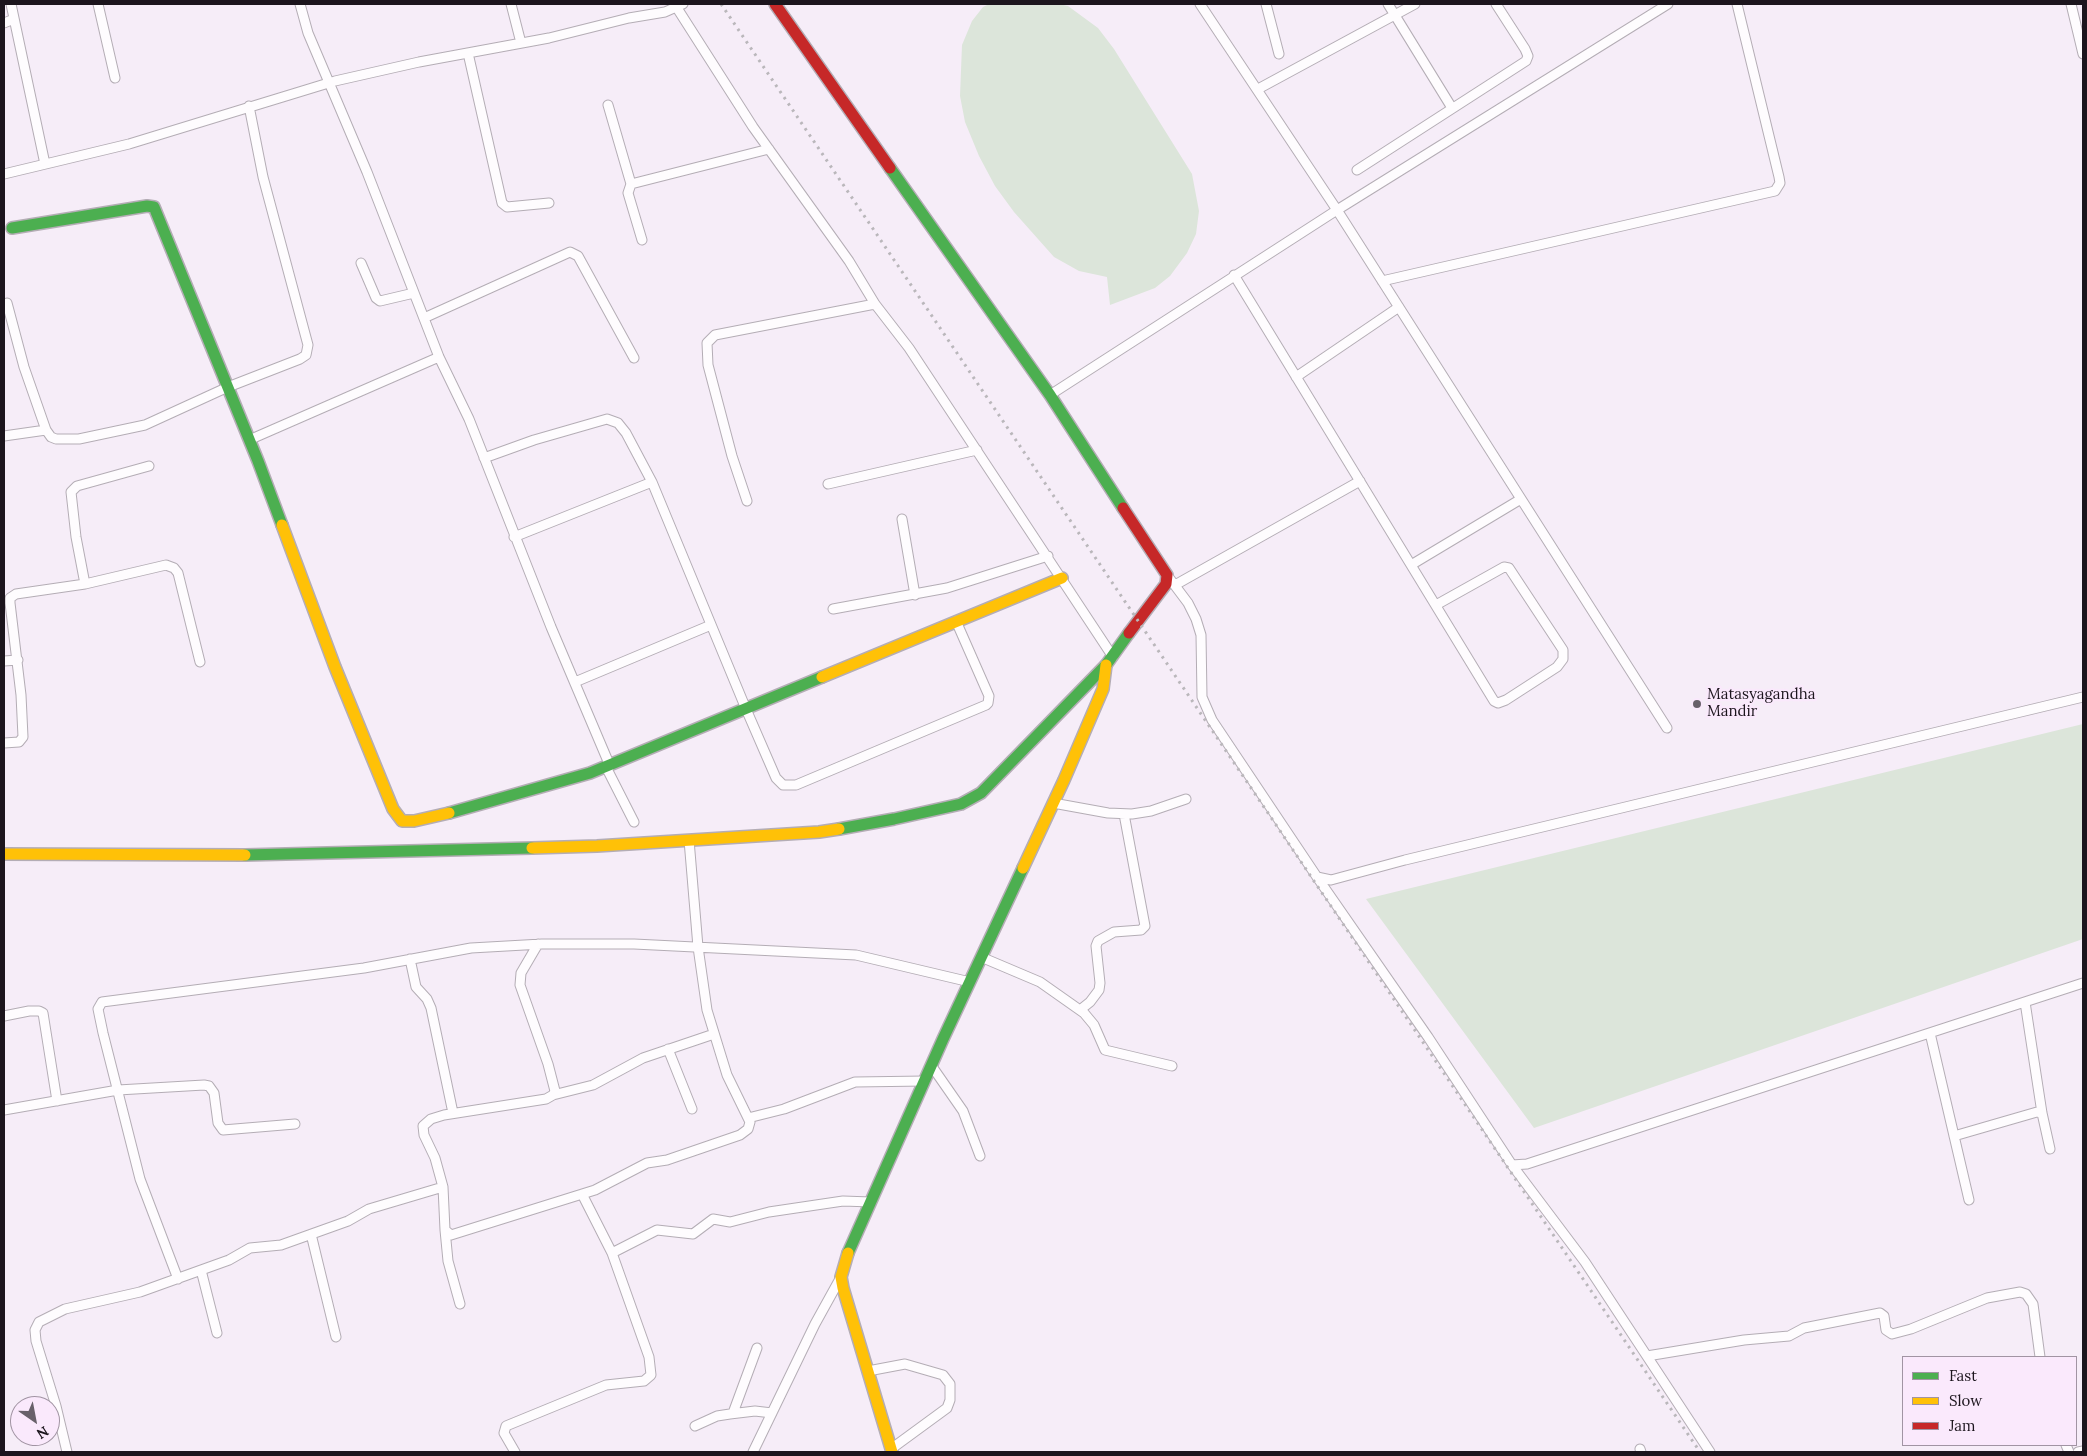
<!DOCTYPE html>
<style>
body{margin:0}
#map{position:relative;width:2087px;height:1456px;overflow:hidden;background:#f6edf8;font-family:Lora,serif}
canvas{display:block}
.frame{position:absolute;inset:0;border:5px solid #1c151d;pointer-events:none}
.legend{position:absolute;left:1902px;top:1356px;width:175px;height:90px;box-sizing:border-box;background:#fae9fc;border:1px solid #a194a3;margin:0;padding:6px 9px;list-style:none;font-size:15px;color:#1c151d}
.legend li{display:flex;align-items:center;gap:10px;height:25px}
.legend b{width:25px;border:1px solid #a194a3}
.north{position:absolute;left:10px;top:1396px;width:50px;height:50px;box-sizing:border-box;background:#fae9fc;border:1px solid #a194a3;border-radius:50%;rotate:147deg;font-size:14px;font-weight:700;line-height:20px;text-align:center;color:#1c151d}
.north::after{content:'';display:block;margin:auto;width:18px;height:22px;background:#68616a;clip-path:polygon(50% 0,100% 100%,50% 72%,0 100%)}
</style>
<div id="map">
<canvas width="2087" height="1456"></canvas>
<div class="frame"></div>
<ul class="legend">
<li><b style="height:6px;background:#4caf50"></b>Fast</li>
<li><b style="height:6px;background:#ffc107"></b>Slow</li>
<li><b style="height:6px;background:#c62828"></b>Jam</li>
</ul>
<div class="north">N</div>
</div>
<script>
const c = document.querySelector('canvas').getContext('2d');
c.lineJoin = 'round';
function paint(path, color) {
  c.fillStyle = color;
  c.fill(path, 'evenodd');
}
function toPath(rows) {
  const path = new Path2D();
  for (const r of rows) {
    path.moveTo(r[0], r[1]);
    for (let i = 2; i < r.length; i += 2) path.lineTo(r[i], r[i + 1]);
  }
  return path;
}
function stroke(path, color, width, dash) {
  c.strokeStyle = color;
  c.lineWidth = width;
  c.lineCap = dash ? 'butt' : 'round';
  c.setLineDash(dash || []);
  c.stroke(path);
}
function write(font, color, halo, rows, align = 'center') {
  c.font = font + ' Lora,serif';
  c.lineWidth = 4.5;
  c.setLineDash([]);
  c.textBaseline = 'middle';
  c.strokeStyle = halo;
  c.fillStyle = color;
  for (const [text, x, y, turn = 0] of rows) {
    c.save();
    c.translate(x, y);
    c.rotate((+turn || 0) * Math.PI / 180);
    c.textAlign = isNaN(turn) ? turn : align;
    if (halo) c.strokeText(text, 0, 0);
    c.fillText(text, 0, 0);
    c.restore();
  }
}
const green = toPath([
 [989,4,1059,4,1068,6,1098,28,1114,49,1192,174,1199,211,1196,234,1187,253,1170,276,1155,288,1110,305,1107,277,1079,271,1054,257,1014,212,995,186,979,156,965,122,960,96,962,45,972,21,983,7],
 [2083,724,2083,939,1534,1128,1366,899]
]);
const street = toPath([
 [11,4,45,164],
 [98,4,115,78],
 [300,4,308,33,367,172,439,357,469,419,551,627,610,766],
 [511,4,521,43],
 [1200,4,1337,210,1668,4],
 [1266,4,1279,54],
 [1388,4,1452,108],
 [2071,4,2083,54],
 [677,8,753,127,849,261,875,304,909,348,1113,657],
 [4,23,14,19],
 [468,53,502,203,507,207,549,203],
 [1258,89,1415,4],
 [608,105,631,184],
 [1357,170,1526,61,1528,56,1525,49,1496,4],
 [4,174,129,144,335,81,419,62,549,38,629,18,665,12,683,4],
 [642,240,628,193,631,184,769,149],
 [361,263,376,298,380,301,414,293],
 [1234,275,1494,701,1498,703,1506,700,1557,667,1563,659,1563,650,1509,568,1504,567,1436,605],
 [1382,281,1775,191,1780,183,1779,177,1737,4],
 [7,303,24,367,46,430,51,437,56,439,79,439,145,425,228,387,300,359,306,355,308,345,263,177,249,106],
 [424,318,570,252,578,256,634,358],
 [1296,377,1399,307],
 [1050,395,1337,210,1667,728],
 [4,436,46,430],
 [249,440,439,357],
 [484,458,534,440,607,419,618,423,626,433,652,482,746,709,776,778,783,785,796,785,986,705,988,703,989,696,956,621],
 [828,484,977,450],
 [747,501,732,456,708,365,707,343,715,335,875,304],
 [902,519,915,595],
 [514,537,652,482],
 [1411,565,1521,499],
 [1167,575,1188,603,1196,619,1201,635,1202,697,1212,720,1317,877,1428,1037,1512,1165,1585,1262,1710,1452],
 [85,584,76,537,71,492,77,486,149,466],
 [1175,585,1360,481],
 [833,609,947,588,1048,556],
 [4,661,18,660],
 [575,682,711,625],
 [4,743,19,742,23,737,21,695,10,603,10,598,16,594,85,584,166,565,174,568,178,573,200,662],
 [606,767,634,822],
 [1053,803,1108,813,1132,814,1151,811,1186,799],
 [1317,877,1331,880,1405,860,2083,697],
 [538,944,521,973,520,985,548,1064,555,1091,553,1095,546,1099,444,1115,431,1119,423,1126,424,1135,435,1158,443,1187,445,1230,451,1235,595,1190,647,1163,667,1160,740,1135,748,1129,750,1122,727,1075,707,1010,698,947,689,840],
 [981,957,1040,982,1084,1013,1094,1025,1105,1050,1172,1066],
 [410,959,416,987,427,999,431,1008,453,1113],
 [2025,1002,2042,1113,2050,1149],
 [1080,1010,1090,1002,1099,990,1100,983,1096,946,1098,941,1114,932,1141,930,1145,926,1124,814],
 [4,1016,29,1011,39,1011,43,1013,57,1101],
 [1930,1033,1969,1200],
 [668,1049,692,1109],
 [931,1065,963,1111,980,1156],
 [553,1095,593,1085,643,1058,714,1034],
 [4,1110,118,1090,204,1085,209,1086,214,1093,218,1123,223,1130,295,1124],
 [748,1118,784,1109,855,1082,925,1081],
 [1954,1136,2037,1112,2042,1113],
 [1512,1165,1527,1164,2083,983],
 [445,1230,448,1261,460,1304],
 [311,1234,336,1337],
 [612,1253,657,1230,693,1234,713,1219,730,1222,769,1212,843,1201,871,1202],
 [201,1270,217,1333],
 [178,1279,140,1179,103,1033,98,1009,102,1002,364,968,471,948,542,944,634,944,856,955,970,982],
 [1647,1356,1744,1340,1789,1336,1804,1328,1880,1313,1884,1316,1886,1330,1892,1334,1911,1329,1987,1298,2020,1292,2026,1294,2033,1304,2040,1357],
 [868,1371,905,1364,943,1375,950,1384,950,1400,947,1408,891,1449],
 [733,1413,757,1348],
 [695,1426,717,1416,730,1414,755,1411,772,1413],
 [2066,1445,2069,1452],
 [1640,1449,1641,1452],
 [67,1452,56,1406,36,1341,35,1330,39,1322,65,1309,140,1292,229,1260,250,1248,281,1245,348,1221,369,1209,443,1187],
 [515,1452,504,1433,506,1426,606,1385,644,1381,651,1375,649,1357,612,1253,582,1194],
 [753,1452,815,1324,841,1277],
 [2078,1452,2083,1451]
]);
const fast = toPath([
 [890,168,1050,395,1123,508],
 [12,228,147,206,154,207,258,461,282,525],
 [449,813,590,773,822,677],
 [839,829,894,819,961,804,981,793,1106,665,1129,633],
 [245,855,532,848],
 [848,1253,943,1039,1023,868]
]);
const slow = toPath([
 [282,525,335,667,393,809,402,821,414,821,449,813],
 [822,677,1062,578],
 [532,848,597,846,819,832,839,829],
 [4,854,245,855],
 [1023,868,1064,780,1103,689,1106,665],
 [848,1253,841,1277,843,1288,892,1452]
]);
const jam = toPath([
 [775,4,890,168],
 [1123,508,1167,575,1166,584,1129,633]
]);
const rail = toPath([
 [721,4,1700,1452]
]);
const markers = [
 [1697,704,5,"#68616a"]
];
const poiNames = [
 ["Matasyagandha",1707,695],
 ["Mandir",1707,712]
];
paint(green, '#dce5da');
stroke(street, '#b4adb5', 11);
stroke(fast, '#b4adb5', 14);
stroke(slow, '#b4adb5', 14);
stroke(jam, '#b4adb5', 14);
stroke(street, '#fefcfe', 9);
stroke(fast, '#4caf50', 11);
stroke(slow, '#ffc107', 11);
stroke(jam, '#c62828', 11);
stroke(rail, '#bab7bb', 3, [2.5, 5]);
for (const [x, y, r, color] of markers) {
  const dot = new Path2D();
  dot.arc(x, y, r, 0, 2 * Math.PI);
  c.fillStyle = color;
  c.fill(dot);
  stroke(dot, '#fae9fc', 2);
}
write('15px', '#1c151d', '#fae9fc', poiNames, 'left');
</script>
